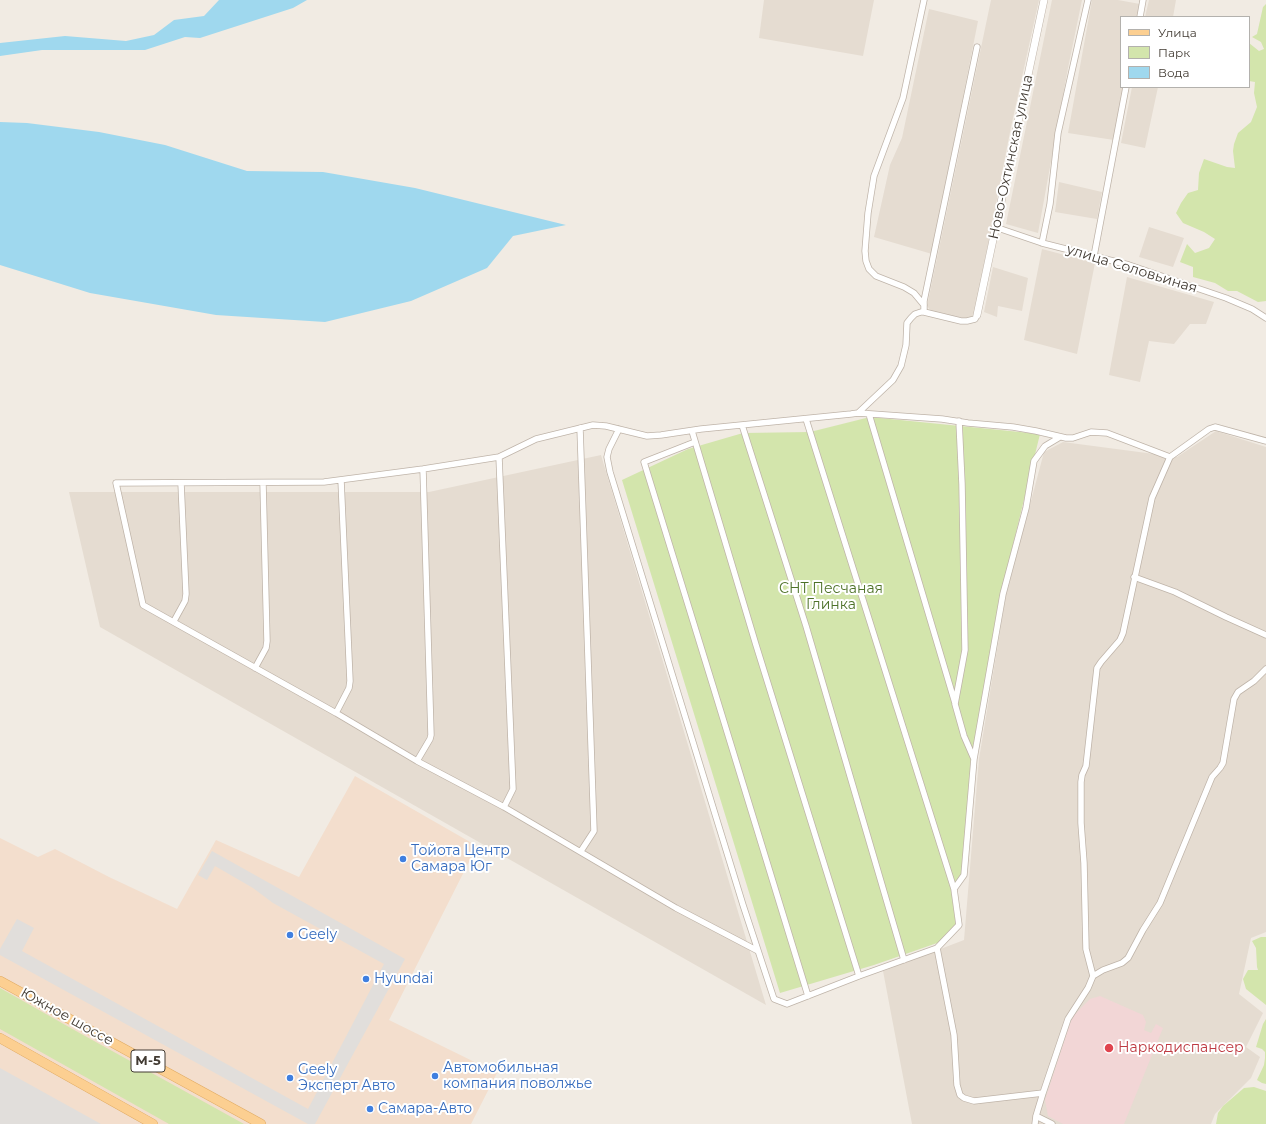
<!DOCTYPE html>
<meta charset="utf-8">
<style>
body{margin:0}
#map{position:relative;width:1266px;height:1124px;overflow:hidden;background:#f1ebe3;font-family:Montserrat,sans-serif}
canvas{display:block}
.legend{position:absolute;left:1120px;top:16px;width:130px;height:72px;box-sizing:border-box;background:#fff;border:1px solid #b3b1ad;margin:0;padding:5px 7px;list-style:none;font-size:12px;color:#423b33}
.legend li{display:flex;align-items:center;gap:8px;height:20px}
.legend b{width:20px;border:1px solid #b3b1ad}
</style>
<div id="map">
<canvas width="1266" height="1124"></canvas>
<ul class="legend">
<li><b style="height:5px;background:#fccf91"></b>Улица</li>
<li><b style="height:11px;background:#d3e5ac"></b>Парк</li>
<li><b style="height:11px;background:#9fd8ee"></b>Вода</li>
</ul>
</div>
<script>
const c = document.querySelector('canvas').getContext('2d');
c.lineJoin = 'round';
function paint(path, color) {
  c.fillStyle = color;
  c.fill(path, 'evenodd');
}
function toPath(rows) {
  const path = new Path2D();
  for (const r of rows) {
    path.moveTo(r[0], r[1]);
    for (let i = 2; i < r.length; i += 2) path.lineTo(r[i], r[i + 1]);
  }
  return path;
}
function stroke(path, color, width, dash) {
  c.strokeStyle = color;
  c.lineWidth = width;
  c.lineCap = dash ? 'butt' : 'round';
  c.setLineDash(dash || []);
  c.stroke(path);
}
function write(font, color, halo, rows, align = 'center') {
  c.font = font + ' Montserrat,sans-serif';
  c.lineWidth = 4;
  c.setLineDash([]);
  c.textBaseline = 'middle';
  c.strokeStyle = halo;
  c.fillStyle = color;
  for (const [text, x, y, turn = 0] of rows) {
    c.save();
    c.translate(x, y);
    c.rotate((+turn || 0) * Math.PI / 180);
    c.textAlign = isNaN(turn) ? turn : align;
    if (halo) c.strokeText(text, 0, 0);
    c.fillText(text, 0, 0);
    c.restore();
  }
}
const residential = toPath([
 [764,0,874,0,863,56,759,38],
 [991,0,1039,0,1011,127,974,316,967,319,931,311,927,306],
 [1052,0,1082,0,1068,68,1038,233,1006,224],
 [1092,0,1118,0,1140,4,1137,17,1121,17,1121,87,1124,87,1114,140,1068,133],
 [1149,0,1176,0,1173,17,1145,17],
 [929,9,978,21,932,254,874,237,890,165,902,138],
 [1132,87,1158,87,1145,148,1121,143],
 [1059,182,1102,192,1097,219,1055,212],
 [1149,227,1184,238,1173,267,1139,257],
 [1042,249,1095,263,1077,354,1024,340],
 [993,267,1028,278,1022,311,998,306,997,317,984,312],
 [1127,277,1214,302,1206,324,1190,324,1174,344,1149,341,1140,382,1109,375],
 [1216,431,1266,447,1266,932,1251,938,1239,994,1263,1013,1246,1047,1260,1057,1251,1078,1215,1114,1211,1124,912,1124,883,971,964,940,979,759,1006,595,1044,452,1063,442,1177,457],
 [601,455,766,1005,100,627,69,492,429,492]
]);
const commercial = toPath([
 [355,776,477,846,389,1020,497,1073,471,1124,0,1124,0,838,38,857,55,849,109,877,177,909,216,840,299,877]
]);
const medical = toPath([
 [1100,996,1143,1015,1146,1022,1144,1030,1151,1033,1156,1024,1163,1028,1124,1124,1063,1124,1048,1116,1045,1100,1072,1017,1090,999]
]);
const green = toPath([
 [1266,4,1266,301,1258,302,1237,291,1228,291,1215,283,1193,277,1193,267,1180,262,1187,244,1195,253,1209,248,1215,239,1204,232,1183,223,1176,213,1181,203,1188,193,1198,190,1199,173,1204,159,1227,167,1235,168,1233,151,1234,144,1238,133,1251,122,1257,107,1254,93,1255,82,1249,81,1249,43,1259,51,1264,49,1261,42,1252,37,1257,34,1263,7],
 [870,417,1040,434,1001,594,971,760,962,875,951,889,956,924,940,942,874,965,780,993,622,480,688,449,743,433,810,432],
 [1261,937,1266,937,1266,1005,1246,989,1243,979,1248,970,1258,970,1257,967,1256,948,1252,941],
 [0,988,76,1031,244,1124,169,1124,0,1029],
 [1266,1019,1266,1084,1262,1083,1257,1080,1264,1065,1265,1058,1265,1052,1262,1049,1256,1047,1263,1024],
 [1254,1087,1266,1091,1266,1124,1216,1124,1218,1113,1223,1106,1244,1088]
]);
const parking = toPath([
 [212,851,405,959,315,1124,308,1124,0,955,0,949,17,919,34,928,22,951,308,1109,384,964,273,903,253,888,215,866,207,880,198,875],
 [0,1068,101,1124,0,1124]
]);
const water = toPath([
 [219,0,307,0,293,8,200,38,185,37,145,50,42,50,0,56,0,43,65,36,126,41,154,35,174,20,204,16],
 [0,122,27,123,99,132,165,145,247,171,323,172,415,188,566,225,513,236,487,268,411,301,325,322,216,315,90,293,0,265]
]);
const minor = toPath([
 [1140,17,1143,0],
 [995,227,1042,243,1129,265,1226,298,1252,309,1266,318],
 [1042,243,1050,204,1058,133,1088,0],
 [1094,256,1126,87],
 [924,305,914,293,904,287,876,276,869,269,866,261,865,251,868,213,874,176,903,98,924,0],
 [924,312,924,301,977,47],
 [858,413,893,380,901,366,906,345,907,323,911,318,915,314,921,312,924,312,961,321,967,321,975,319,977,315],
 [869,414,955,703],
 [806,419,954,889],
 [742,425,806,626,904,960],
 [580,428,594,831,581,851],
 [619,429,609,449,607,457,610,472,743,905,774,999,787,1004,859,976,937,948,959,925,954,889,964,875,974,759,964,736,955,704,965,650,962,484,959,421],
 [692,431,756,645,859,976],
 [695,442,644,462,713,686,808,996],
 [499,457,513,789,504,807],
 [1134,577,1175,592,1226,617,1266,635],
 [174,621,185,601,186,594,181,483],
 [255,668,266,648,267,641,263,483],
 [336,713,349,688,350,681,341,480],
 [974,759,1003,594,1026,508,1034,461,1045,446,1060,437],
 [417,761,430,739,431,735,423,469],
 [937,948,954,1035,957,1085,960,1095,964,1098,974,1101,1043,1093],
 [758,951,676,908,504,807,417,761,336,713,143,605,116,483,324,482,423,469,499,457,536,439,593,425,606,426,647,436,661,435,701,429,851,414,858,413,942,419,968,423,1013,427,1036,431,1066,438,1073,438,1091,432,1107,433,1170,457],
 [1093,976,1103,970,1122,963,1128,958,1143,930,1160,903,1212,777,1220,768,1223,763,1234,699,1238,692,1254,681,1266,669],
 [1036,1116,1052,1124],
 [1035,1124,1036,1116,1043,1093,1068,1019,1088,988,1093,976,1086,949,1084,863,1081,823,1081,782,1082,775,1086,766,1097,668,1101,662,1120,640,1123,633,1152,498,1170,457,1209,429,1215,427,1266,441]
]);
const tertiary = toPath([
 [977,315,1044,0]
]);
const primary = toPath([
 [0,981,261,1124],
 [0,1038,153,1124]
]);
const markers = [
 [403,859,4,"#3f7fe0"],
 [290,935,4,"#3f7fe0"],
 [366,979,4,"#3f7fe0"],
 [1109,1048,5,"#e0444e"],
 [435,1076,4,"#3f7fe0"],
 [290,1078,4,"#3f7fe0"],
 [370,1109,4,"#3f7fe0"]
];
const shields = [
 [148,1061,34]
];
const shieldNames = [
 ["М-5",148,1061]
];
const streetNames = [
 ["Ново-Охтинская улица",1011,157,-78],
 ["улица Соловьиная",1132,269,17],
 ["Южное шоссе",67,1017,29]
];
const parkNames = [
 ["СНТ Песчаная",831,589],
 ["Глинка",831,605]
];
const shopNames = [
 ["Тойота Центр",411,851],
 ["Самара Юг",411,867],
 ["Geely",298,935],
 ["Hyundai",374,979],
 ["Автомобильная",443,1068],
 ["компания поволжье",443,1084],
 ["Geely",298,1070],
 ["Эксперт Авто",298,1086],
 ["Самара-Авто",378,1109]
];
const healthNames = [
 ["Наркодиспансер",1118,1048]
];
paint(residential, '#e5dcd1');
paint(commercial, '#f3decd');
paint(medical, '#f2d6d6');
paint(green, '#d3e5ac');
paint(parking, '#e1dedb');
paint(water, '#9fd8ee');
stroke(minor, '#bfb4a9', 7);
stroke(tertiary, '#bfb4a9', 8);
stroke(primary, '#e0aa61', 10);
stroke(minor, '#fff', 5.5);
stroke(tertiary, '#fff', 7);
stroke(primary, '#fccf91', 9);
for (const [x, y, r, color] of markers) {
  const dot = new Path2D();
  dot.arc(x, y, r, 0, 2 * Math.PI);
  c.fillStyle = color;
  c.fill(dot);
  stroke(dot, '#fff', 1.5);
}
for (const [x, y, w] of shields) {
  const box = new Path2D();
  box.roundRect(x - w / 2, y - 11, w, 22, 3);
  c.fillStyle = '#fff';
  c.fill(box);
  stroke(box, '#423b33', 1);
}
write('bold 13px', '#423b33', null, shieldNames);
write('14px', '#423b33', '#fff', streetNames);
write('14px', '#4e7229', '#fff', parkNames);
write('14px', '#366cbe', '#fff', shopNames, 'left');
write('14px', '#be3a42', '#fff', healthNames, 'left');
</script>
